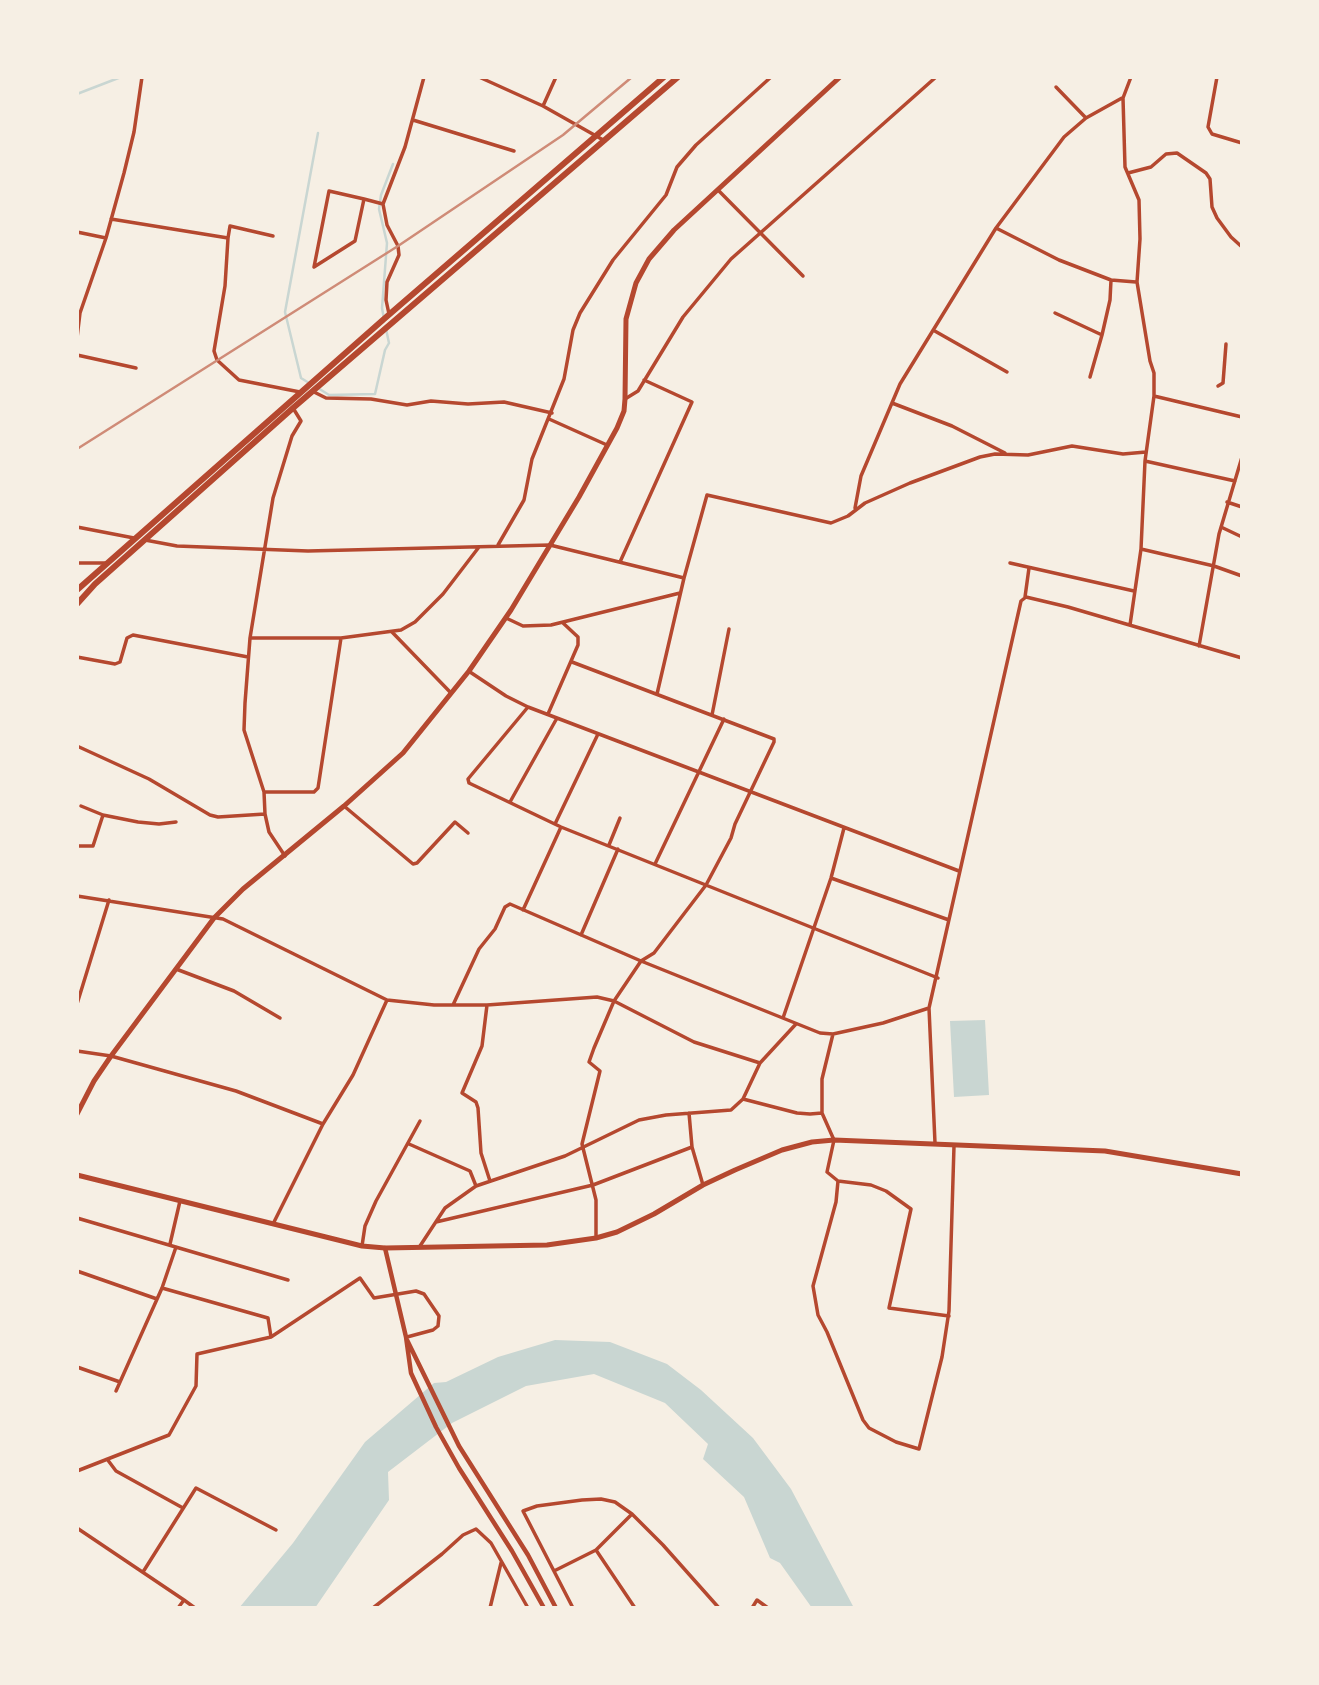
<!DOCTYPE html>
<style>
body{margin:0}
#map{position:relative;width:1319px;height:1685px;overflow:hidden;background:#f6efe4;font-family:"Open Sans",sans-serif}
canvas{display:block}
.frame{position:absolute;inset:0;border:79px solid #f6efe4;pointer-events:none}
</style>
<div id="map">
<canvas width="1319" height="1685"></canvas>
<div class="frame"></div>
</div>
<script>
const c = document.querySelector('canvas').getContext('2d');
c.lineJoin = 'round';
function paint(path, color) {
  c.fillStyle = color;
  c.fill(path, 'evenodd');
}
function toPath(rows) {
  const path = new Path2D();
  for (const r of rows) {
    path.moveTo(r[0], r[1]);
    for (let i = 2; i < r.length; i += 2) path.lineTo(r[i], r[i + 1]);
  }
  return path;
}
function stroke(path, color, width, dash) {
  c.strokeStyle = color;
  c.lineWidth = width;
  c.lineCap = dash ? 'butt' : 'round';
  c.setLineDash(dash || []);
  c.stroke(path);
}
const water = toPath([
 [985,1020,989,1095,954,1097,950,1021],
 [555,1340,610,1342,667,1364,701,1390,753,1438,791,1489,854,1608,812,1608,780,1563,770,1558,744,1497,703,1459,708,1444,665,1403,594,1374,526,1386,452,1423,388,1472,389,1500,315,1608,239,1608,293,1543,365,1442,434,1383,446,1382,498,1357]
]);
const stream = toPath([
 [77,94,121,77],
 [384,319,382,308,387,243,379,209,381,195,393,164],
 [309,383,301,378,285,312,318,133],
 [318,388,329,395,375,394,385,350,389,343,386,329]
]);
const minor = toPath([
 [479,77,543,106,605,141],
 [1217,77,1208,127,1212,134,1242,143],
 [1056,87,1086,118],
 [543,106,556,77],
 [413,120,514,151],
 [1128,173,1151,167,1166,154,1177,153,1206,173,1210,179,1212,207,1217,218,1231,237,1242,247],
 [718,190,803,276],
 [364,199,355,241,314,267,329,191,364,199,383,204],
 [111,219,228,238,225,286,214,351,217,360,239,380,300,392],
 [996,228,1059,260,1111,280,1136,282],
 [77,232,106,238],
 [228,238,230,226,273,236],
 [1055,313,1102,335],
 [389,314,386,300,387,282,399,255,398,246,387,225,383,204,405,147,424,77],
 [933,330,1007,372],
 [77,338,80,313,106,238,124,173,134,132,142,77],
 [77,355,136,368],
 [1090,377,1102,335,1110,300,1111,280],
 [1218,386,1223,383,1226,344],
 [314,392,326,398,371,399,407,405,431,401,468,404,504,402,552,413],
 [1154,396,1242,417],
 [625,399,638,391,683,317,731,259,936,77],
 [892,403,952,426,1005,453],
 [549,419,607,445],
 [1145,461,1235,481],
 [1227,502,1242,507],
 [855,508,861,476,900,384,996,228,1064,137,1086,118,1122,98],
 [77,527,134,538],
 [1221,527,1242,537],
 [145,540,177,546,308,551,550,545,684,578],
 [498,545,524,500,532,459,564,379,573,330,580,313,613,260,666,195,677,167,696,145,771,77],
 [1141,549,1214,566,1242,576],
 [620,562,692,402,644,380],
 [77,563,106,563],
 [1010,563,1134,591],
 [1025,597,1029,568],
 [506,618,523,626,551,625,680,593],
 [1130,625,1141,549,1145,461,1154,396,1154,373,1150,361,1137,282,1140,239,1139,200,1125,167,1123,98,1131,77],
 [392,632,451,693],
 [250,638,341,638,401,630,415,622,443,594,479,547],
 [1199,646,1219,534,1242,457],
 [77,657,115,664,120,662,127,638,133,635,248,657],
 [572,662,774,739,774,742,735,824,731,838,706,885,654,953,641,961,614,1001,594,1048,589,1062,600,1071,582,1144,596,1200,596,1238],
 [470,672,506,696,528,707,959,871],
 [657,694,684,578,707,495,831,523,848,516,865,503,910,483,980,457,995,454,1028,455,1072,446,1123,454,1146,452],
 [528,707,468,779,469,783,561,827,938,978],
 [548,714,578,645,578,637,563,623],
 [712,715,729,629],
 [77,746,149,779,210,815,218,817,265,814],
 [264,792,314,792,318,788,341,638],
 [510,802,557,718],
 [81,806,103,815,138,822,159,824,176,822],
 [344,806,413,864,417,863,455,822,468,833],
 [555,824,598,734],
 [609,845,620,818],
 [77,846,93,846,103,815],
 [285,856,269,832,265,814,264,792,244,730,245,703,250,638,273,498,292,436,301,421,293,408],
 [655,864,724,719],
 [831,878,949,920],
 [77,896,223,919,387,1000,434,1005,487,1005,597,997,614,1001,694,1042,760,1063],
 [523,910,561,827],
 [581,935,618,849],
 [176,969,234,991,280,1018],
 [77,1004,109,900],
 [453,1005,479,949,495,929,505,907,510,904,641,961,820,1033,833,1034,883,1023,929,1008],
 [487,1005,482,1046,462,1093,476,1102,478,1108,481,1153,490,1181],
 [783,1018,831,878,844,828],
 [833,1034,822,1079,822,1113,834,1140,827,1172,838,1181,836,1202,813,1286,818,1315,827,1332,863,1420,869,1428,896,1442,919,1449,942,1357,949,1311,954,1146],
 [77,1051,111,1056,236,1091,323,1124],
 [743,1099,797,1113,810,1114,822,1113],
 [689,1113,692,1147,703,1185],
 [935,1143,929,1008,1021,601,1026,597,1068,607,1242,658],
 [409,1144,470,1171,476,1186],
 [838,1181,871,1185,886,1191,911,1209,889,1308,949,1316],
 [77,1218,288,1280],
 [436,1222,593,1185,692,1147],
 [273,1224,323,1124,353,1075,387,1000],
 [170,1244,180,1201],
 [362,1246,365,1226,376,1201,420,1121],
 [420,1246,445,1208,476,1186,565,1156,639,1120,666,1115,731,1110,743,1099,760,1063,796,1024],
 [77,1271,157,1299],
 [162,1288,268,1318,271,1337],
 [77,1367,120,1382],
 [116,1391,162,1288,176,1247],
 [107,1459,116,1471,183,1508],
 [77,1471,169,1435,196,1386,197,1354,271,1337,360,1278,374,1298,416,1291,424,1294,439,1316,438,1326,433,1330,407,1337],
 [77,1528,184,1600,178,1608],
 [596,1550,635,1608],
 [554,1571,596,1550,632,1514],
 [143,1572,196,1488,276,1530],
 [184,1600,195,1608],
 [373,1608,442,1554,463,1535,476,1529,491,1543,528,1608],
 [490,1608,501,1563],
 [573,1608,523,1511,537,1506,582,1500,601,1499,615,1502,632,1514,663,1545,719,1608],
 [752,1608,757,1600,768,1608]
]);
const tertiary = toPath([
 [385,1248,406,1337,411,1373,436,1427,459,1468,512,1551,544,1608],
 [407,1340,459,1446,528,1555,556,1608]
]);
const secondary = toPath([
 [77,1175,362,1246,385,1248,547,1245,596,1238,617,1232,654,1214,703,1185,735,1170,782,1150,812,1142,834,1140,1105,1151,1242,1174]
]);
const primary = toPath([
 [77,1114,94,1081,111,1056,214,918,243,889,344,806,403,753,469,671,511,610,579,497,617,428,624,411,625,399,626,319,636,283,649,259,674,230,840,77]
]);
const trunk = toPath([
 [77,590,384,319,664,77],
 [77,604,95,584,293,408,678,77]
]);
const rail = toPath([
 [77,449,398,246,563,135,632,77]
]);
paint(water, '#c9d6d2');
stroke(stream, '#c9d6d2', 2.5);
stroke(minor, '#b5482f', 3.5);
stroke(tertiary, '#b5482f', 4.5);
stroke(secondary, '#b5482f', 5);
stroke(primary, '#b5482f', 5);
stroke(trunk, '#b5482f', 6);
stroke(rail, '#cf8b77', 2.5);
</script>
